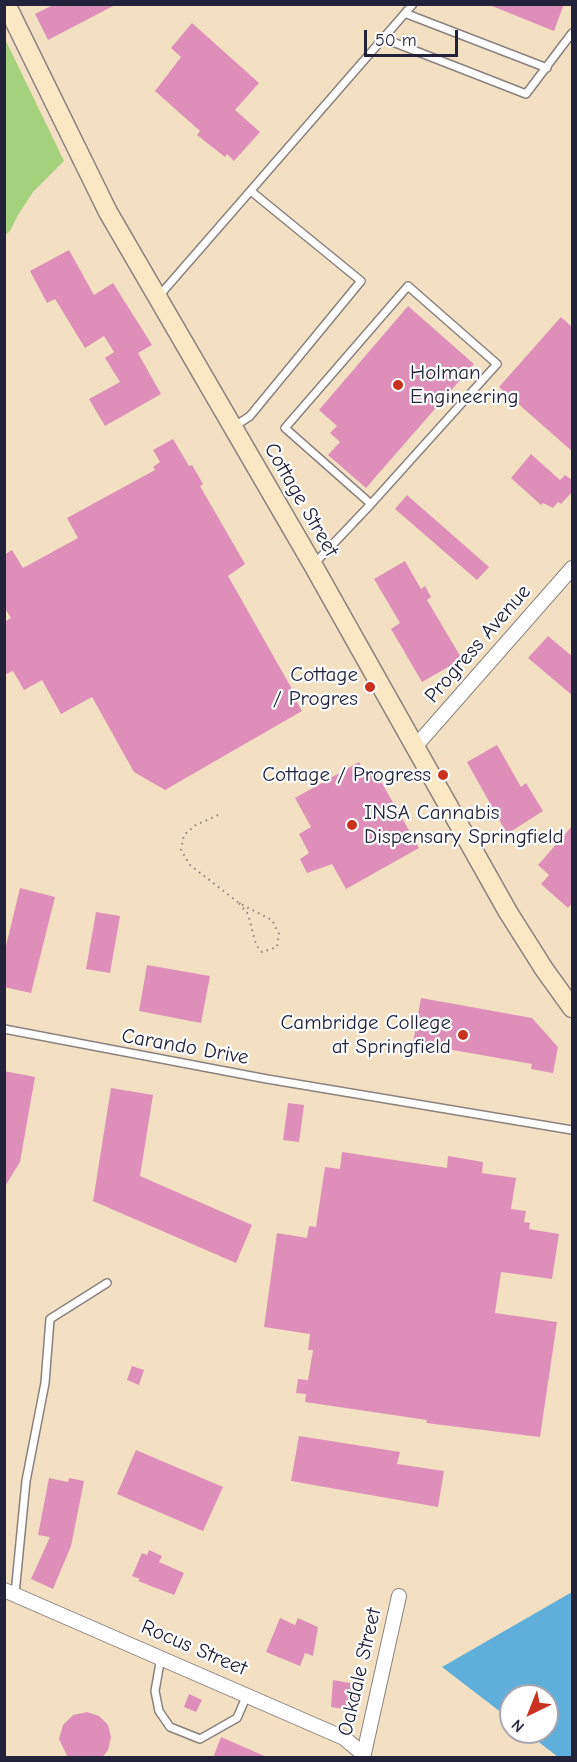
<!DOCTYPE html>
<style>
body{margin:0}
#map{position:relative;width:577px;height:1762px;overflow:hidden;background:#f3e0c3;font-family:"Comic Neue",sans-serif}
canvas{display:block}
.frame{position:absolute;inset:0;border:6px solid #22223b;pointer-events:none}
.north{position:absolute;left:499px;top:1684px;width:60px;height:60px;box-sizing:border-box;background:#fff;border:2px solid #a7a7b1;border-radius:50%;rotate:223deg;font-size:16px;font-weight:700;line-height:24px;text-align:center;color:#22223b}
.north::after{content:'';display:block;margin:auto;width:21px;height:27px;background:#c8321e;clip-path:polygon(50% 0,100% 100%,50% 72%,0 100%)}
.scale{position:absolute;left:364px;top:30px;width:94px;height:27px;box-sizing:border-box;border:3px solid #22223b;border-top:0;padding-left:8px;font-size:18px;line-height:21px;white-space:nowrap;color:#22223b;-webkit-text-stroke:4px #fff;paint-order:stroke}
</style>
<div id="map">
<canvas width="577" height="1762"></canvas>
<div class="frame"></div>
<div class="north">N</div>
<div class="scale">50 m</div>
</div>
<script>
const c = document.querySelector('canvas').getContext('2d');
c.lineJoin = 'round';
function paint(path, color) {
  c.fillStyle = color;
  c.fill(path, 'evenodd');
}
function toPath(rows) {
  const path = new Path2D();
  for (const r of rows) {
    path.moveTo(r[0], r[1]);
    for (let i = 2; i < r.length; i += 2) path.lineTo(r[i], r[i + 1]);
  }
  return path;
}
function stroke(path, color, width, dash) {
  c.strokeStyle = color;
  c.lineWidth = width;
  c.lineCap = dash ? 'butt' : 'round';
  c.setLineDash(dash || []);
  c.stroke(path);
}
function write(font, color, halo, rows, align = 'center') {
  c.font = font + ' "Comic Neue",sans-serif';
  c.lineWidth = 4.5;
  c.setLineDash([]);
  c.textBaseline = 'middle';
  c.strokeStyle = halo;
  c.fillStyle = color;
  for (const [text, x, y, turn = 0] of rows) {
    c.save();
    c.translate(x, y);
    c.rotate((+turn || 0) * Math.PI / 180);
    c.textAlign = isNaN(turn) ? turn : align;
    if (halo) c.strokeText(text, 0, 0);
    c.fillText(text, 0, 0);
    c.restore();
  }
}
const green = toPath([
 [5,39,64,161,33,192,18,215,10,231,5,235]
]);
const water = toPath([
 [572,1592,572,1757,558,1757,526,1732,547,1732,547,1696,511,1696,511,1720,442,1667]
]);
const building = toPath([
 [55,4,117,4,48,40,35,14],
 [487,4,564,4,554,31],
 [192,23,259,83,235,110,260,132,234,161,227,154,225,157,197,135,200,131,155,91,181,57,171,48],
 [69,250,94,295,113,283,152,345,138,353,161,394,105,426,89,399,120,382,105,358,114,352,104,336,85,348,55,299,47,303,30,271],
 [408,306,474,364,366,488,328,455,340,442,330,433,337,426,319,410],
 [561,317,573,328,573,452,499,387],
 [173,439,189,466,192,465,203,484,200,486,245,564,228,576,296,696,294,697,302,711,165,790,134,772,92,697,61,714,42,680,24,690,13,671,4,675,4,622,11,618,4,607,4,555,12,550,23,568,78,538,67,518,155,470,153,467,160,462,153,450],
 [531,454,560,480,565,475,573,481,573,491,561,504,558,502,553,508,543,503,541,505,511,478],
 [407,495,489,567,477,580,395,509],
 [405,561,421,589,425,586,431,597,427,600,462,659,422,682,391,629,400,623,374,579],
 [548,636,573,657,573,696,528,658],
 [497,745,521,787,526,783,543,811,507,834,467,762],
 [359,762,367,776,375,771,419,848,346,889,332,864,307,873,300,859,309,853,299,834,311,827,295,798],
 [573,825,573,902,568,908,541,884,549,875,538,865],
 [20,888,55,897,31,993,4,987,4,954],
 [96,912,120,916,110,973,86,969],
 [147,965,210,976,201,1023,139,1011],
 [421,998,532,1018,558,1047,553,1073,531,1069,532,1064,413,1043],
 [4,1071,35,1077,20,1162,4,1188],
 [111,1088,153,1095,140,1176,252,1225,236,1263,93,1201],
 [288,1103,304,1105,299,1142,283,1140],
 [342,1152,447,1168,448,1156,483,1162,482,1173,516,1178,511,1209,526,1211,524,1222,530,1223,529,1229,559,1234,552,1279,501,1272,495,1313,557,1322,540,1437,426,1423,427,1420,305,1402,306,1394,296,1393,298,1379,308,1380,313,1350,308,1350,310,1334,264,1327,277,1233,307,1238,309,1226,316,1227,325,1167,340,1169],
 [132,1366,144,1370,139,1385,127,1380],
 [299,1436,400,1452,397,1464,444,1471,438,1507,291,1481],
 [136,1450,223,1487,203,1531,117,1494],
 [49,1478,68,1482,69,1478,84,1481,71,1546,53,1589,31,1579,50,1537,38,1535],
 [149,1550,162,1556,159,1562,184,1573,174,1595,138,1581,140,1579,132,1576,142,1553,147,1555],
 [280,1618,295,1625,298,1618,318,1627,313,1656,305,1653,300,1666,266,1652],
 [333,1680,356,1684,354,1695,357,1695,355,1711,331,1707],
 [189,1694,202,1700,196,1712,184,1707],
 [87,1712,99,1716,108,1725,111,1737,108,1750,102,1758,68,1758,59,1739,63,1725,73,1715],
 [221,1737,269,1758,213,1758]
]);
const path = toPath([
 [218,815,196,825,184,835,181,850,190,865,239,903,272,920,279,934,277,947,262,952,256,945,248,914,239,903]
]);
const service = toPath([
 [407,14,547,68],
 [385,39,526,94,572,33],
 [159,296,413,4],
 [235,426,250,416,361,281,252,192],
 [315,563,371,504,497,364,408,286,285,428,371,504],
 [4,1029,267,1079,572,1130],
 [15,1594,26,1481,45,1383,50,1319,107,1283],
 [161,1657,155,1691,159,1711,170,1727,200,1739,237,1718,247,1695]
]);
const minor = toPath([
 [414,748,572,568],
 [4,1590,344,1738,362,1753],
 [363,1758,399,1596]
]);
const secondary = toPath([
 [6,4,108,212,313,565,508,912,544,969,572,1008]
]);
const markers = [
 [398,385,6,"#c8321e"],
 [370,687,6,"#c8321e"],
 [443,775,6,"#c8321e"],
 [352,825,6,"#c8321e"],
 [463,1035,6,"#c8321e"]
];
const poiNames = [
 ["Holman",410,373,"left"],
 ["Engineering",410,397,"left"],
 ["Cottage",358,675],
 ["/ Progres",358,699],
 ["Cottage / Progress",431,775],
 ["INSA Cannabis",364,813,"left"],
 ["Dispensary Springfield",364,837,"left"],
 ["Cambridge College",451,1023],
 ["at Springfield",451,1047]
];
const streetNames = [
 ["Cottage Street",301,500,60],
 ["Progress Avenue",478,644,-49],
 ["Carando Drive",185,1047,10],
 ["Rocus Street",194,1648,23],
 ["Oakdale Street",360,1672,-77]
];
paint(green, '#a5d17d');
paint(water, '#60afda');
paint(building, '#de8fb9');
stroke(service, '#8a817f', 10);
stroke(minor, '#8a817f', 16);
stroke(secondary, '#8a817f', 21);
stroke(path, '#8a817f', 2, [1.5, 4.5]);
stroke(service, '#fff', 7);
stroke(minor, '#fff', 14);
stroke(secondary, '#fae7c3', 18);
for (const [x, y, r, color] of markers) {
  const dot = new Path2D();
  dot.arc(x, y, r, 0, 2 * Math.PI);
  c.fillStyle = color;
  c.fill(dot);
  stroke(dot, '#fff', 2);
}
write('21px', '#22223b', '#fff', poiNames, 'right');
write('21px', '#22223b', '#fff', streetNames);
</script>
